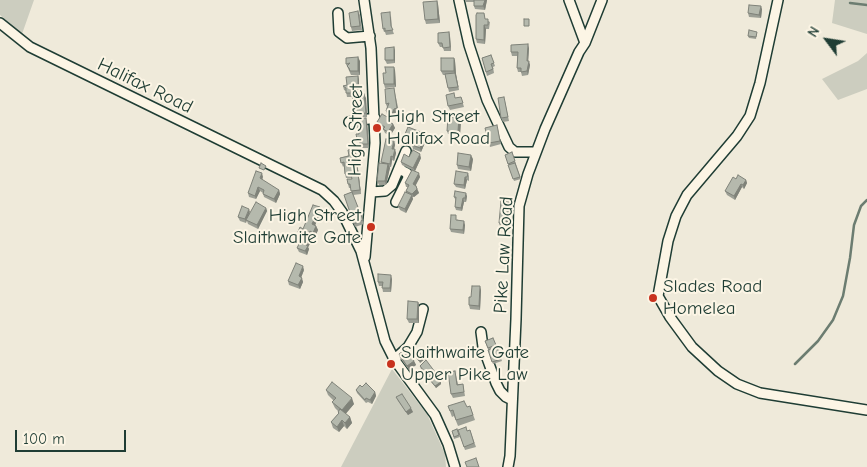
<!DOCTYPE html>
<style>
body{margin:0}
#map{position:relative;width:867px;height:467px;overflow:hidden;background:#efeada;font-family:"Comic Neue",sans-serif}
canvas{display:block}
.north{position:absolute;left:802px;top:15px;width:50px;height:50px;-webkit-text-stroke:4px #fcf5e5;paint-order:stroke;rotate:301deg;font-size:14px;font-weight:700;line-height:20px;text-align:center;color:#1f3d34}
.north::after{content:'';display:block;margin:auto;width:18px;height:22px;background:#1f3d34;clip-path:polygon(50% 0,100% 100%,50% 72%,0 100%)}
.scale{position:absolute;left:15px;top:430px;width:111px;height:22px;box-sizing:border-box;border:2px solid #1f3d34;border-top:0;padding-left:6px;font-size:15px;line-height:18px;white-space:nowrap;color:#1f3d34;-webkit-text-stroke:4px #fcf5e5;paint-order:stroke}
</style>
<div id="map">
<canvas width="867" height="467"></canvas>
<div class="north">N</div>
<div class="scale">100 m</div>
</div>
<script>
const c = document.querySelector('canvas').getContext('2d');
c.lineJoin = 'round';
function paint(path, color) {
  c.fillStyle = color;
  c.fill(path, 'evenodd');
}
function toPath(rows) {
  const path = new Path2D();
  for (const r of rows) {
    path.moveTo(r[0], r[1]);
    for (let i = 2; i < r.length; i += 2) path.lineTo(r[i], r[i + 1]);
  }
  return path;
}
function stroke(path, color, width, dash) {
  c.strokeStyle = color;
  c.lineWidth = width;
  c.lineCap = dash ? 'butt' : 'round';
  c.setLineDash(dash || []);
  c.stroke(path);
}
function write(font, color, halo, rows, align = 'center') {
  c.font = font + ' "Comic Neue",sans-serif';
  c.lineWidth = 4;
  c.setLineDash([]);
  c.textBaseline = 'middle';
  c.strokeStyle = halo;
  c.fillStyle = color;
  for (const [text, x, y, turn = 0] of rows) {
    c.save();
    c.translate(x, y);
    c.rotate((+turn || 0) * Math.PI / 180);
    c.textAlign = isNaN(turn) ? turn : align;
    if (halo) c.strokeText(text, 0, 0);
    c.fillText(text, 0, 0);
    c.restore();
  }
}
const green = toPath([
 [0,0,34,0,22,34,0,15],
 [835,0,867,0,867,34,832,23],
 [867,53,867,89,838,100,822,79,858,61],
 [392,369,427,414,445,454,446,467,341,467]
]);
const stream = toPath([
 [850,3,867,5],
 [795,364,818,341,833,320,843,296,850,258,854,225,861,206,867,200]
]);
const minor = toPath([
 [364,0,371,48,375,143,365,257],
 [459,0,469,45,487,100,509,147,515,152,536,152],
 [569,0,585,43],
 [778,0,760,83,750,116,737,136,687,195,676,216,668,241,658,296,670,317,692,347,718,371,737,384,760,393,867,410],
 [338,13,339,32,347,38,370,36],
 [0,23,30,47,322,190,334,201,342,212,361,251,385,341,394,359,435,415,448,444,455,467],
 [349,122,375,118],
 [371,192,385,191,392,185,406,151],
 [396,202,408,178,407,173,399,169],
 [481,332,483,347,496,383,500,391,506,397,512,400],
 [398,356,408,347,417,332,423,309],
 [508,467,510,456,516,319,519,206,528,174,545,129,579,52,585,43,602,0]
]);
const wall = toPath([
 [465,0,487,0,485,10,475,9,474,6,474,2,466,2],
 [437,1,438,4,440,23,426,24,425,20],
 [762,9,761,18,749,17,748,13],
 [358,11,360,15,362,30,352,31,351,27],
 [391,16,392,29,394,34,386,35,385,32,384,32,383,29],
 [485,19,490,22,489,29,486,29,485,44,477,43,476,39],
 [449,32,450,36,451,51,444,51,443,47,440,47,438,43],
 [757,33,756,39,749,38,748,36],
 [394,47,395,51,395,63,387,64,385,60],
 [529,48,528,61,530,65,528,75,522,76,521,72,518,72,517,68,517,56,512,56,511,52],
 [491,55,495,66,493,67,494,73,487,76,482,58],
 [454,58,455,61,456,74,459,90,449,92,445,75,443,75,441,71],
 [360,61,360,75,351,75,346,64],
 [395,70,396,87,385,88,384,84],
 [358,76,359,80,359,92,354,93,354,95,366,98,367,117,356,118,354,114,356,107,356,105,354,105,352,97,347,97,346,91,344,90,343,86,347,85],
 [394,88,399,112,396,112,394,118,387,115,386,111,387,107,386,104],
 [461,97,464,107,450,110,448,106],
 [505,101,509,121,503,122,501,118],
 [390,121,390,122,393,124,395,128,390,136,385,133,383,129,379,126,377,122],
 [461,121,460,135,448,134,447,131],
 [367,122,369,148,362,148,360,142,358,142,357,139,359,134,359,129,356,129,355,126],
 [498,129,501,144,490,147,489,143],
 [405,134,427,138,421,152,413,149,412,145,414,140,407,138],
 [394,141,395,145,394,149,396,153,394,161,392,160,391,167,390,167,386,185,379,185,377,181,382,164,381,162],
 [512,152,521,179,514,181,505,155],
 [356,153,361,194,353,195,364,224,355,227,344,195,352,192,351,188,349,188,348,184,352,178,346,178,345,174,344,166,343,167,340,158],
 [409,157,421,158,415,171,420,177,416,185,419,193,414,197,412,197,413,199,406,213,400,210,398,206,407,193,406,191,408,187,406,187,405,183,412,170,402,165,401,162],
 [473,159,471,171,458,169,457,165],
 [468,173,469,176,469,181,467,180,465,189,456,187,454,184],
 [263,177,262,180,279,190,280,194,276,203,264,197,263,193,260,191,256,199,249,197,248,193],
 [736,179,746,180,747,183,744,189,742,187,735,200,727,195,725,191],
 [467,196,466,202,464,202,462,211,456,210,455,207,456,201,454,197],
 [509,202,510,206,508,227,500,227,499,223],
 [266,208,267,211,258,229,248,224,247,221,246,223,240,221,238,217],
 [321,211,315,225,316,226,318,230,315,237,311,235,310,237,312,241,308,247,309,249,307,255,299,252,297,248,300,242,299,239,300,236,298,232,303,229],
 [458,219,458,220,465,225,464,234,451,232,450,229],
 [304,270,301,278,303,282,300,289,289,285,288,281],
 [392,279,391,292,383,292,382,286,379,286,378,282],
 [481,290,480,310,470,309,469,305,471,297],
 [418,302,419,305,419,323,409,323,407,319],
 [493,338,502,361,493,364,485,341],
 [399,354,414,361,416,365,409,370,400,358],
 [420,366,436,375,436,376,441,384,436,388,421,369],
 [455,371,458,384,463,384,465,396,453,398,451,394],
 [326,390,354,404,345,414,350,417,352,423,347,429,344,426,339,432,333,428,331,422,338,414,338,411,335,408,332,402,334,401,328,395],
 [356,390,375,392,376,396,372,404,368,402,366,403,357,393],
 [396,397,413,412,408,415,398,401],
 [448,406,467,407,470,406,475,420,458,426,454,416,452,417],
 [457,429,460,437,454,439,452,431],
 [458,430,467,431,470,430,476,447,465,450]
]);
const shadedWall = toPath([
 [485,0,487,0,485,10,483,6],
 [437,1,438,4,440,23,438,19],
 [761,6,762,9,761,18,759,15],
 [484,25,486,29,485,44,484,40],
 [449,32,450,36,451,51,450,47],
 [528,44,529,48,528,64,529,61,530,65,528,75,527,71],
 [394,47,395,51,395,63,394,60],
 [358,57,360,61,360,75,358,71],
 [454,58,455,61,456,74,459,90,454,71],
 [394,67,395,70,396,87,394,84],
 [358,76,359,80,359,92,358,88],
 [364,94,366,98,367,117,366,113],
 [394,109,396,112,394,118,392,114],
 [366,118,367,122,369,148,368,144],
 [459,118,461,121,460,135,458,131],
 [393,124,395,128,390,136,388,132],
 [426,134,427,138,421,152,420,148],
 [394,141,395,145,393,152,392,149],
 [355,149,356,153,361,194,360,190],
 [395,149,396,153,394,161,393,157],
 [420,154,421,158,415,171,413,168],
 [471,155,473,159,471,171,469,167],
 [391,156,392,160,391,167,390,164],
 [388,164,390,168,386,185,385,181],
 [262,173,263,177,261,182,260,178],
 [419,173,420,177,414,188,413,184],
 [465,177,467,180,465,189,464,185],
 [746,180,747,183,744,189,743,185],
 [741,184,742,187,735,200,734,196],
 [258,187,260,191,256,199,255,196],
 [417,189,419,193,414,197,412,194],
 [279,190,280,194,276,203,274,199],
 [466,193,467,196,466,202,465,198],
 [412,195,413,199,406,213,405,209],
 [463,198,464,202,462,211,461,208],
 [509,202,510,206,508,227,506,224],
 [320,207,321,211,314,228,312,224],
 [266,208,267,211,258,229,257,225],
 [249,209,250,212,246,220,246,223,245,219],
 [464,221,465,225,464,234,463,230],
 [316,226,318,230,315,237,313,233],
 [310,237,312,241,308,247,309,249,307,255,305,251,306,245],
 [303,266,304,270,300,280,299,276],
 [391,275,392,279,391,292,390,288],
 [302,278,303,282,300,289,298,285],
 [480,286,481,290,480,310,479,306],
 [418,302,419,305,419,323,417,319],
 [424,357,425,359,420,363,419,361],
 [414,361,416,365,409,370,407,366],
 [435,372,436,375,430,381,429,377],
 [441,382,441,384,436,388,435,386],
 [375,392,376,396,372,404,370,400],
 [352,398,354,404,344,416,342,410],
 [411,408,413,412,408,415,406,412],
 [350,417,352,423,347,429,345,423],
 [342,420,344,426,339,432,337,427]
]);
const building = toPath([
 [474,0,485,0,483,6,474,6,474,0],
 [437,1,438,19,425,20,423,2,437,1],
 [749,5,761,6,759,15,748,13,749,5],
 [358,11,360,26,351,27,349,13,358,11],
 [390,12,391,26,393,30,385,31,385,28,383,29,381,13,390,12],
 [477,13,484,13,485,19,488,19,488,25,484,25,484,40,476,39,476,15,477,13],
 [524,19,529,19,529,26,524,26,524,19],
 [749,30,757,32,756,37,748,36,749,30],
 [449,32,450,47,443,48,442,43,438,43,438,33,449,32],
 [528,44,527,61,529,61,527,71,521,72,521,68,517,68,518,52,511,52,511,45,528,44],
 [394,47,394,60,385,60,385,48,394,47],
 [491,55,494,63,491,64,493,69,486,72,482,58,491,55],
 [358,57,358,71,350,71,349,68,347,66,350,63,346,64,346,58,358,57],
 [441,58,454,58,454,71,441,71,441,58],
 [385,67,394,67,394,84,384,84,383,73,386,73,385,67],
 [455,73,458,87,448,88,445,74,455,73],
 [358,76,358,88,353,89,353,93,346,93,346,88,343,86,347,85,346,77,358,76],
 [394,88,397,108,394,109,392,114,386,111,389,103,386,104,385,89,394,88],
 [454,93,455,98,461,97,463,103,448,106,446,95,454,93],
 [364,94,366,113,354,114,354,107,356,107,356,101,353,101,352,95,364,94],
 [504,97,508,117,501,118,498,98,504,97],
 [382,114,389,118,388,121,393,124,388,132,383,129,385,127,377,122,382,114],
 [448,117,459,118,458,131,447,131,448,117],
 [366,118,368,144,360,144,360,138,357,139,356,134,359,134,359,125,355,126,355,119,366,118],
 [497,125,500,141,489,143,485,128,497,125],
 [408,127,426,134,420,148,412,145,415,138,405,134,408,127],
 [386,139,394,141,392,149,395,149,393,157,391,156,390,164,381,162,386,139],
 [355,149,360,190,351,191,350,184,348,184,347,179,352,179,351,175,350,174,345,174,344,162,341,163,340,158,349,156,348,150,355,149],
 [413,150,420,154,413,168,401,162,404,154,409,157,413,150],
 [512,152,515,161,508,164,505,155,512,152],
 [458,153,471,155,469,167,457,165,458,153],
 [261,163,266,166,264,170,259,168,261,163],
 [379,163,388,164,385,181,377,181,379,163],
 [515,163,520,177,513,179,508,165,515,163],
 [412,170,419,173,413,184,416,186,417,189,412,194,406,191,409,185,405,183,412,170],
 [256,171,262,173,260,178,279,190,274,199,263,194,264,190,258,187,255,196,248,193,256,171],
 [456,171,468,173,467,177,465,177,464,185,454,184,456,171],
 [738,175,746,180,743,185,741,184,734,196,725,191,733,177,736,179,738,175],
 [455,191,466,193,465,198,463,198,461,208,455,207,456,197,454,197,455,191],
 [352,192,363,220,354,224,344,195,352,192],
 [405,192,412,195,405,209,398,206,405,192],
 [501,201,509,202,506,224,499,223,501,201],
 [256,202,266,208,257,225,246,220,256,202],
 [313,205,320,207,312,224,316,226,313,233,310,231,308,236,310,237,306,245,308,246,305,251,297,248,301,240,299,239,301,234,298,232,300,227,303,229,313,205],
 [242,206,249,209,245,219,238,217,242,206],
 [451,215,456,215,456,220,464,221,463,230,450,229,451,215],
 [296,263,303,266,299,276,302,278,298,285,288,281,296,263],
 [378,274,391,275,390,288,382,288,383,282,378,282,378,274],
 [472,286,480,286,479,306,469,305,469,297,471,297,472,286],
 [408,301,418,302,417,319,407,319,408,301],
 [493,338,496,345,488,348,485,341,493,338],
 [497,347,501,359,492,362,488,350,497,347],
 [406,349,414,361,407,366,399,354,406,349],
 [421,353,424,357,419,361,416,357,421,353],
 [426,360,435,372,429,377,420,366,426,360],
 [455,371,457,385,463,384,464,392,451,394,448,372,455,371],
 [436,376,441,382,435,386,430,380,436,376],
 [332,382,352,398,342,410,332,402,336,398,326,390,332,382],
 [366,383,375,392,370,400,366,398,365,400,356,390,360,385,362,387,366,383],
 [402,394,411,408,406,412,396,397,402,394],
 [464,401,467,407,470,406,473,415,456,420,453,410,450,411,448,406,464,401],
 [340,409,350,417,345,423,342,420,337,427,331,422,339,413,338,412,340,409],
 [466,427,467,431,470,430,474,443,464,447,458,430,466,427],
 [457,429,459,435,454,437,452,431,457,429],
 [476,458,479,467,467,467,465,462,476,458]
]);
const markers = [
 [377,128,5,"#c8321e"],
 [371,227,5,"#c8321e"],
 [653,298,5,"#c8321e"],
 [391,364,5,"#c8321e"]
];
const streetNames = [
 ["Halifax Road",145,86,26],
 ["High Street",356,130,-89],
 ["Pike Law Road",504,255,-87]
];
const poiNames = [
 ["High Street",387,117],
 ["Halifax Road",387,139],
 ["High Street",361,216,"right"],
 ["Slaithwaite Gate",361,238,"right"],
 ["Slades Road",663,287],
 ["Homelea",663,309],
 ["Slaithwaite Gate",401,353],
 ["Upper Pike Law",401,375]
];
paint(green, '#cccdbf');
stroke(stream, '#6c7d71', 2.5);
stroke(minor, '#1f3d34', 12);
stroke(minor, '#fcf5e5', 9);
paint(wall, '#9c9f95');
paint(shadedWall, '#7f8279');
paint(building, '#b5b9ad');
stroke(building, '#7f8279', 1);
for (const [x, y, r, color] of markers) {
  const dot = new Path2D();
  dot.arc(x, y, r, 0, 2 * Math.PI);
  c.fillStyle = color;
  c.fill(dot);
  stroke(dot, '#fcf5e5', 2);
}
write('19px', '#1f3d34', '#fcf5e5', streetNames);
write('19px', '#1f3d34', '#fcf5e5', poiNames, 'left');
</script>
